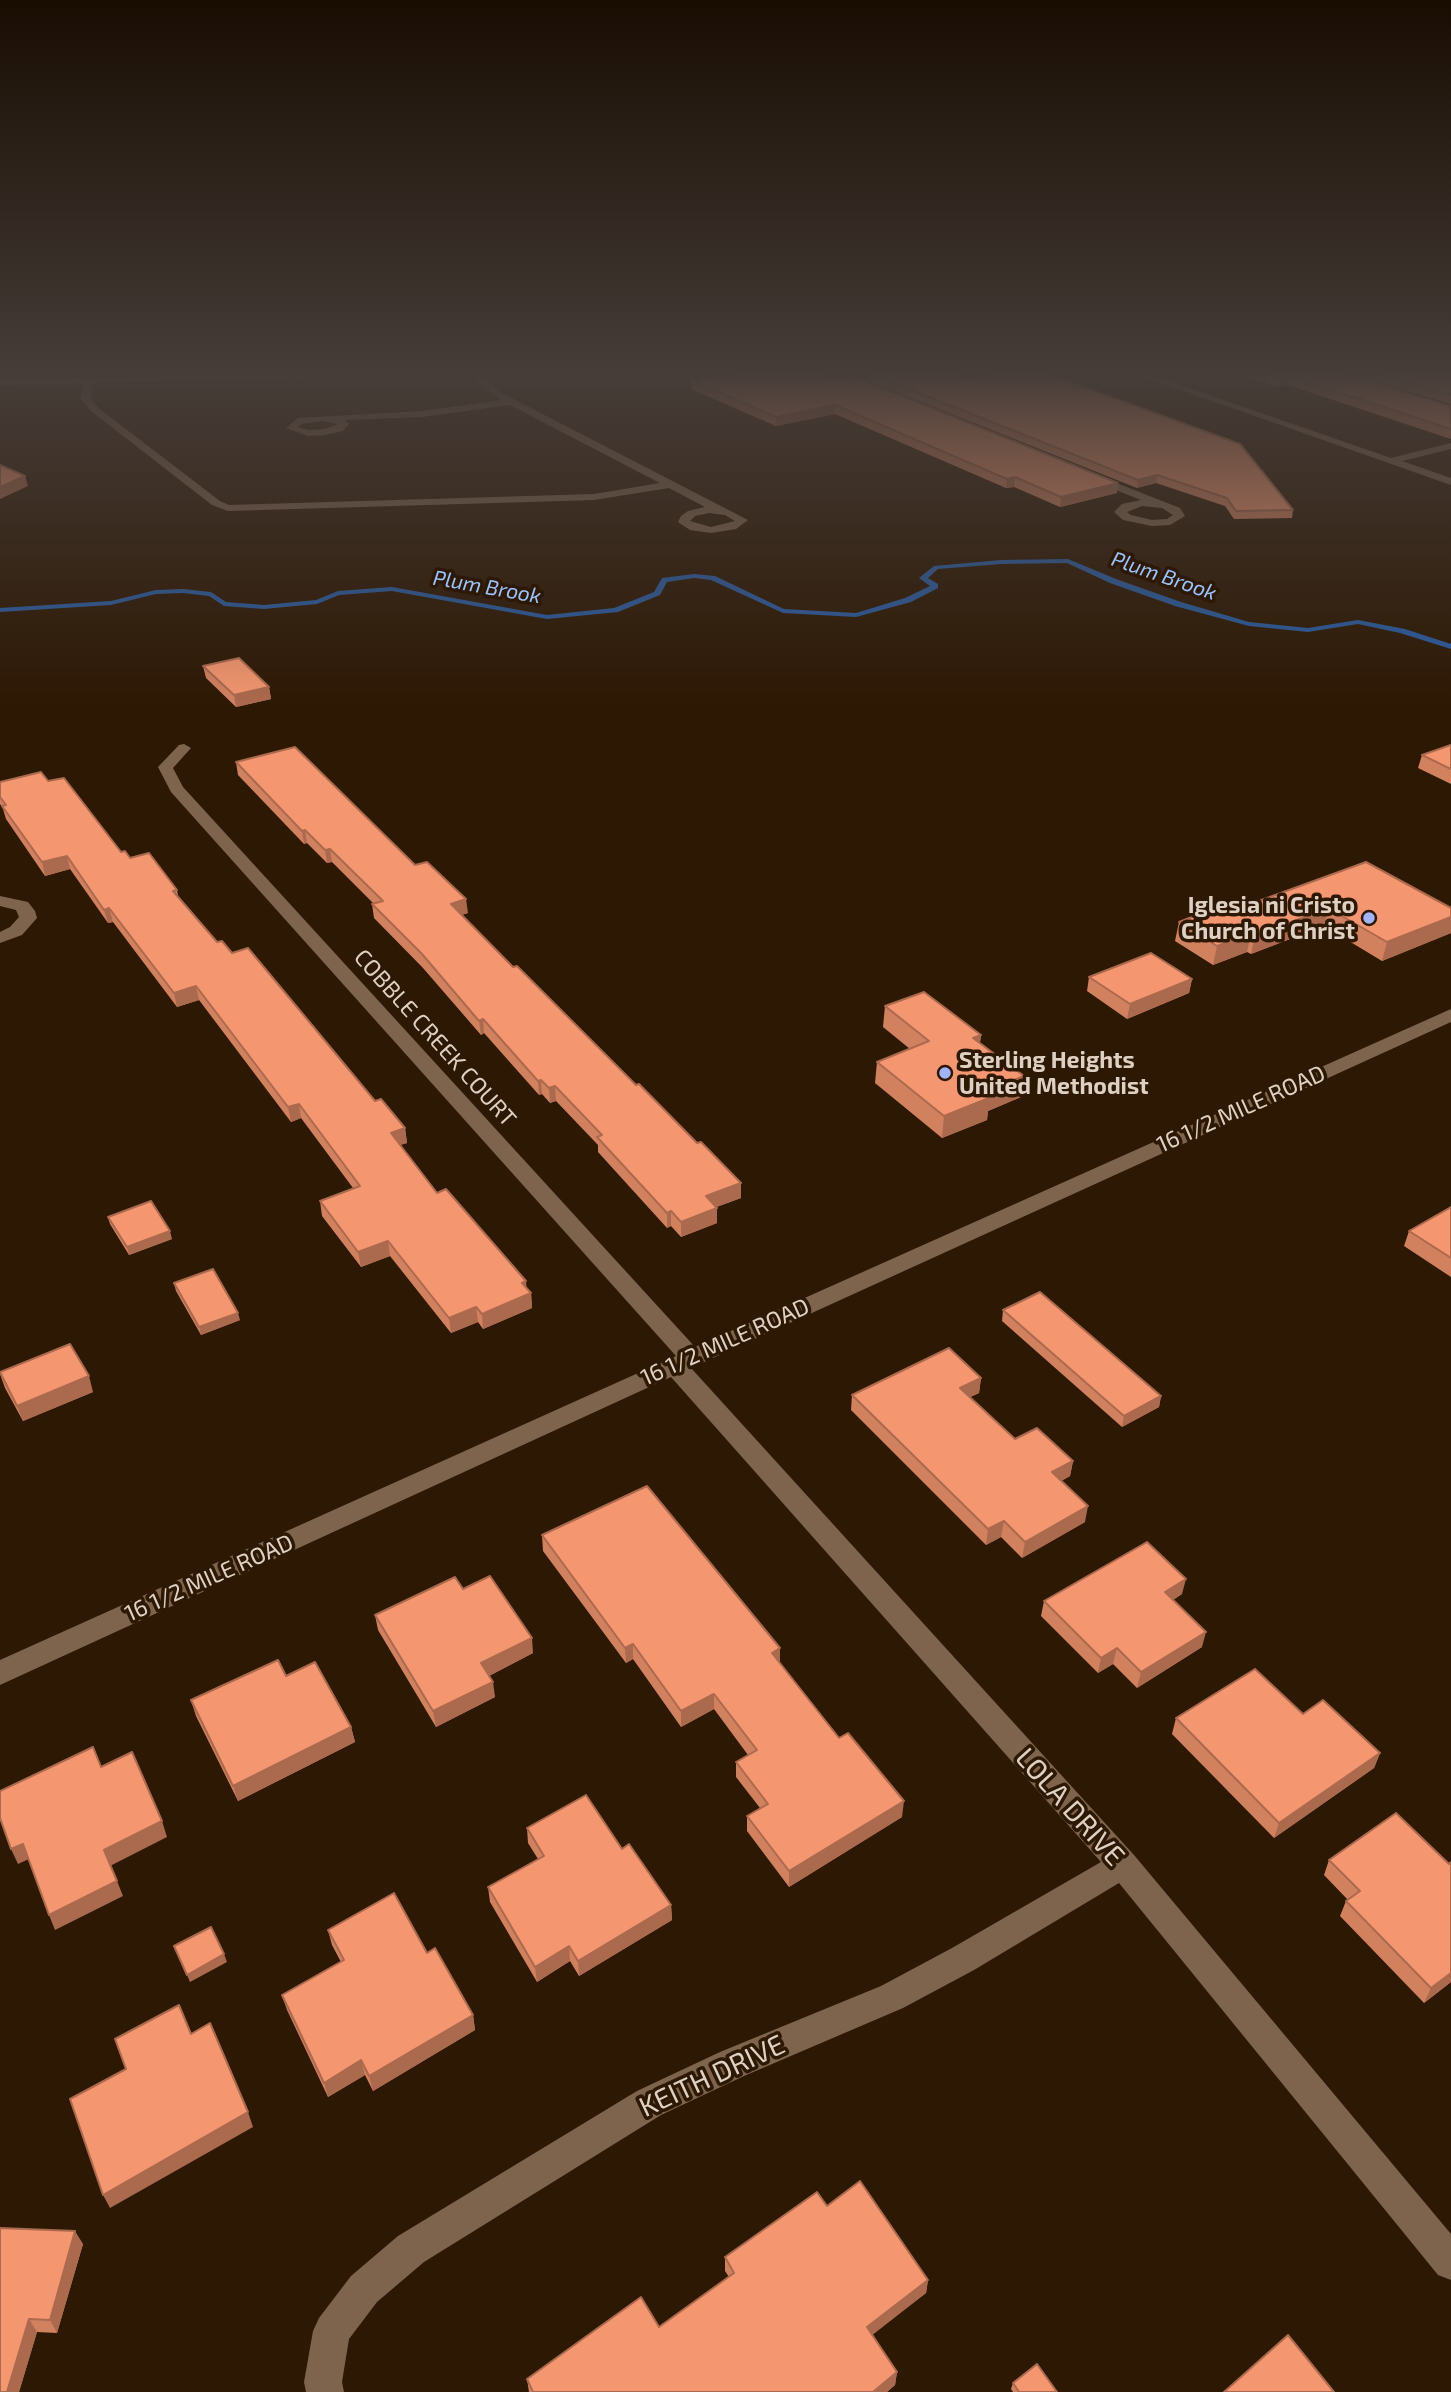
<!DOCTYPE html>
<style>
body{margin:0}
canvas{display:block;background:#2d1803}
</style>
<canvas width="1451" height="2392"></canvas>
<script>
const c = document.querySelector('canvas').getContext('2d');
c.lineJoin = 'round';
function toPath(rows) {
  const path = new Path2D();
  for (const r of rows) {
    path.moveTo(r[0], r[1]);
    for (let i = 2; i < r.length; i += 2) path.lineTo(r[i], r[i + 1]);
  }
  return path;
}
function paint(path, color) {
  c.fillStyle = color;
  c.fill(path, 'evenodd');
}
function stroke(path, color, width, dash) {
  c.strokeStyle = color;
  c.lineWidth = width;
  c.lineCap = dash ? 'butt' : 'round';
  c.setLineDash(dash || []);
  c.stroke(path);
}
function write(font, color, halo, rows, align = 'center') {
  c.font = font + ' "Exo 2",sans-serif';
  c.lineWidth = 7;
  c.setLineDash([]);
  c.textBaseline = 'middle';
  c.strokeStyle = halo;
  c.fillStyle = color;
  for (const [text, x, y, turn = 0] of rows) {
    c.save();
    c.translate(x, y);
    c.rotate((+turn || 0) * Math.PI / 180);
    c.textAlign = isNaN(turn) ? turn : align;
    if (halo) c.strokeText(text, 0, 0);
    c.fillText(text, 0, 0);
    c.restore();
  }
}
const stream = toPath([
 [1068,559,1116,579,1181,602,1249,622,1308,628,1358,620,1405,629,1451,644,1451,649,1400,633,1358,624,1308,632,1249,626,1175,606,1110,583,1067,563,1001,564,938,569,928,578,938,584,938,588,911,602,856,617,783,613,711,580,694,578,667,582,660,595,618,612,547,619,392,591,339,595,317,604,264,609,224,606,209,596,183,593,156,594,111,605,0,612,0,608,111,601,156,590,183,589,211,592,226,602,264,605,316,600,338,591,392,587,547,615,614,608,654,592,662,578,694,574,715,576,784,609,856,613,905,598,930,586,919,578,934,566,1001,560,1068,559]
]);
const minor = toPath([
 [313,371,403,371,398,374,93,383,90,398,97,407,220,501,229,505,594,494,660,483,510,405,422,417,345,420,349,424,343,431,325,435,308,436,286,428,298,418,422,411,501,400,477,381,476,371,484,371,487,380,498,391,748,520,736,529,711,533,690,530,678,522,681,516,688,511,705,507,669,488,594,500,228,511,212,505,91,411,80,398,84,383,0,386,0,380,313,371],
 [322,421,338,424,325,429,308,430,298,427,301,424,322,421],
 [709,513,725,515,735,521,711,527,690,521,695,516,709,513],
 [834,371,846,371,879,389,871,391,834,371],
 [1127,371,1140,371,1391,458,1451,443,1451,449,1402,461,1451,478,1451,485,1127,371],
 [1088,475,1096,475,1180,508,1185,516,1170,525,1152,526,1123,520,1114,512,1122,504,1141,500,1088,479,1088,475],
 [1142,506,1162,508,1173,515,1167,519,1152,520,1131,515,1127,512,1142,506],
 [184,744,191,748,173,768,183,787,695,1347,1451,1009,1451,1022,691,1368,1134,1855,1451,2234,1451,2280,1438,2275,1119,1883,974,1970,903,2008,744,2076,661,2115,424,2262,377,2302,349,2339,342,2382,344,2392,306,2392,304,2382,313,2331,319,2318,351,2276,398,2236,637,2091,720,2052,881,1986,952,1948,1101,1862,671,1377,0,1685,0,1660,676,1356,171,792,158,767,179,745,184,744],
 [0,896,28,902,35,911,37,918,22,935,0,943,0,932,10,927,19,917,16,910,0,906,0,896]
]);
const wall = toPath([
 [1230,371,1337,371,1451,406,1451,439,1288,385,1278,387],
 [1339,371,1451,371,1451,404],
 [871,374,964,379,1293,510,1292,518,1234,519,1225,506,1156,483,1137,488,871,382],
 [691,380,833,380,1118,483,1117,493,1060,507,1014,487,1006,488,835,414,776,426,691,389],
 [203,666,269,687,271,699,236,707,206,678],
 [1451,745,1451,784,1418,768,1422,755],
 [236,762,415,865,468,913,461,915,513,967,697,1143,741,1183,741,1198,716,1207,717,1223,681,1237,671,1226,667,1228,598,1152,598,1145,556,1101,550,1103,542,1094,539,1095,484,1033,481,1035,423,968,374,918,372,904,374,904,332,862,327,863,307,843,304,844,238,775],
 [48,781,121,852,177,890,178,896,217,942,232,953,375,1101,405,1128,407,1143,400,1145,437,1193,531,1293,532,1308,483,1329,478,1322,451,1333,390,1256,361,1267,322,1216,320,1201,353,1188,301,1118,291,1122,199,1000,177,1007,113,922,108,923,70,869,45,876,6,819,3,809,0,804,0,782],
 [1245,906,1451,908,1451,933,1382,961,1324,926,1251,954,1247,952,1213,965,1175,941,1179,922],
 [1089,977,1192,979,1189,993,1127,1019,1087,991],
 [885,1006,981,1035,980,1043,1024,1076,1021,1097,988,1111,987,1120,942,1138,875,1083,877,1062,910,1049,883,1027],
 [1451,1207,1451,1277,1404,1246,1409,1231],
 [108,1217,172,1239,129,1255,110,1224],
 [174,1283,240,1320,201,1335,176,1291],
 [1003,1310,1161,1396,1159,1407,1122,1427,1002,1321],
 [0,1374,93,1392,23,1421,5,1388],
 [981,1378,979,1393,970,1397,1015,1439,1073,1461,1070,1476,1061,1481,1085,1522,1022,1558,1001,1537,986,1545,851,1410,852,1395],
 [542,1535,780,1663,902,1817,789,1887,747,1831,747,1816,760,1808,736,1777,736,1762,748,1755,714,1709,681,1727,633,1659,626,1663,543,1551],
 [463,1589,533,1653,489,1676,495,1697,436,1727,378,1630,375,1615],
 [1182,1594,1173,1600,1202,1647,1137,1688,1113,1664,1098,1673,1041,1616,1044,1601],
 [286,1676,351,1727,355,1742,238,1801,196,1716,191,1700],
 [1303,1714,1380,1753,1374,1768,1274,1838,1172,1734,1176,1718],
 [527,1828,622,1849,671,1905,672,1920,579,1976,570,1961,537,1982,490,1902,488,1887,538,1859,528,1843],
 [1329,1860,1449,1864,1451,1862,1451,1982,1424,2003,1340,1916,1346,1901,1348,1900,1324,1875],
 [328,1930,427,1953,473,2015,475,2030,373,2091,365,2075,328,2097,287,2010,282,1995,341,1962,332,1945],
 [827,2206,928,2280,926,2293,872,2334,897,2372,895,2385,887,2392,529,2392,527,2379,659,2327,729,2277,725,2271,725,2257],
 [0,2228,83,2244,57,2333,37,2332,19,2392,0,2392],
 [1013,2383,1057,2392,1013,2392,1011,2389]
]);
const shadedWall = toPath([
 [1289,376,1288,385,1278,387,1279,378],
 [835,405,835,414,776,426,776,417],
 [1157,475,1156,483,1137,488,1138,480],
 [25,476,28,486,0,499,0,487],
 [1015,477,1014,487,1006,488,1007,479],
 [1118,483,1117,493,1060,507,1061,497],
 [269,687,271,699,236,707,234,695],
 [305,830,307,843,304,844,302,831],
 [330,849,332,862,327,863,325,850],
 [67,856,70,869,45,876,42,862],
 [466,899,468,913,452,918,451,904],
 [109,908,113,922,108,923,104,910],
 [1328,908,1324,926,1251,954,1255,936],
 [1451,917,1451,933,1382,961,1387,942],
 [1251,933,1247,952,1213,965,1217,946],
 [1192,979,1189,993,1127,1019,1130,1004],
 [196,986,199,1000,177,1007,174,993],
 [483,1019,484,1033,481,1035,479,1021],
 [981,1035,978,1056,973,1038],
 [1024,1076,1021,1097,988,1111,987,1120,942,1138,944,1116,982,1093],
 [541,1080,542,1094,539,1095,538,1081],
 [555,1086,556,1101,550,1103,549,1088],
 [299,1104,301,1118,291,1122,288,1107],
 [405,1128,407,1143,393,1147,391,1133],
 [741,1183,741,1198,706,1211,706,1196],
 [717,1208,717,1223,681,1237,681,1222],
 [671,1211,671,1226,667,1228,667,1213],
 [170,1231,172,1239,129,1255,127,1247],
 [388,1241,390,1256,361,1267,358,1252],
 [526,1281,527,1295,531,1293,532,1308,483,1329,482,1314],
 [476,1307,478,1322,451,1333,449,1318],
 [238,1313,240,1320,201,1335,199,1327],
 [89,1376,93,1392,23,1421,17,1406],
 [981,1378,979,1393,958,1403,960,1388],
 [1161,1396,1159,1407,1122,1427,1124,1416],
 [1073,1461,1070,1476,1049,1488,1052,1472],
 [1088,1506,1085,1522,1022,1558,1025,1542],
 [1004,1521,1001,1537,986,1545,988,1529],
 [1186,1579,1182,1594,1161,1607,1165,1592],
 [1206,1632,1202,1647,1137,1688,1141,1672],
 [532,1638,533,1653,483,1679,481,1663],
 [633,1644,633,1659,626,1663,625,1648],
 [780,1648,780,1664,772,1653],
 [1117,1648,1113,1664,1098,1673,1101,1658],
 [493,1682,495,1697,436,1727,433,1711],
 [714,1694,714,1709,681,1727,681,1711],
 [351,1727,355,1742,238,1801,233,1786],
 [1380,1753,1374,1768,1274,1838,1279,1823],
 [904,1801,902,1817,789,1887,789,1871],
 [162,1821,167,1837,110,1866,104,1850],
 [23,1844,29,1859,18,1864,11,1849],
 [117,1881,123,1896,55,1930,49,1915],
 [671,1905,672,1920,579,1976,578,1961],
 [569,1946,570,1961,537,1982,535,1967],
 [224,1954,227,1962,190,1982,187,1975],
 [1451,1973,1451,1982,1424,2003,1431,1988],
 [473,2015,475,2030,373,2091,369,2076],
 [361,2060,365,2075,328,2097,324,2083],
 [248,2112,253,2127,110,2208,103,2195],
 [75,2231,83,2244,57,2333,50,2320],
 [928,2280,926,2293,866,2340,867,2327],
 [29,2319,37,2332,19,2392,7,2392],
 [897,2372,895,2385,887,2392,873,2392]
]);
const building = toPath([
 [767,371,802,371,804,372,814,371,833,380,853,376,1118,483,1061,497,1015,477,1007,479,835,405,776,417,691,380,767,371],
 [892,371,955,371,964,379,1009,371,1040,371,1240,444,1293,510,1236,511,1227,498,1157,475,1138,480,871,374,892,371],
 [1258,371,1337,371,1451,406,1451,429,1289,376,1279,378,1258,371],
 [1371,371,1451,371,1451,395,1371,371],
 [0,465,25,476,0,487,0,465],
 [239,658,269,687,234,695,203,666,239,658],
 [1451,745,1451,769,1422,755,1451,745],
 [295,747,415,865,427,862,466,899,451,904,513,967,517,966,636,1085,639,1084,697,1143,701,1142,741,1183,706,1196,717,1208,681,1222,671,1211,667,1213,597,1137,602,1135,555,1086,549,1088,541,1080,538,1081,483,1019,479,1021,422,954,372,904,383,901,330,849,325,850,305,830,302,831,236,762,295,747],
 [41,772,48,781,64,778,121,852,125,851,130,858,149,853,177,890,173,891,217,942,222,941,232,953,248,948,375,1101,381,1099,405,1128,391,1133,437,1193,446,1189,526,1281,522,1283,531,1293,482,1314,476,1307,449,1318,388,1241,358,1252,320,1201,360,1186,299,1104,288,1107,196,986,174,993,109,908,104,910,67,856,42,862,2,806,6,805,0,797,0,782,41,772],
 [1366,862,1451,908,1451,917,1387,942,1328,908,1255,936,1251,933,1217,946,1179,922,1235,900,1245,906,1366,862],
 [1151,953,1192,979,1130,1004,1089,977,1151,953],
 [924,992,981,1035,973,1038,1024,1076,982,1093,989,1098,944,1116,877,1062,929,1041,885,1006,924,992],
 [151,1201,170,1231,127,1247,108,1217,151,1201],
 [1451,1207,1451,1258,1409,1231,1451,1207],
 [213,1269,238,1313,199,1327,174,1283,213,1269],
 [1040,1292,1161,1396,1124,1416,1003,1310,1040,1292],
 [70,1344,89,1376,17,1406,0,1372,70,1344],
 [949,1348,981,1378,960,1388,1015,1439,1037,1428,1073,1461,1052,1472,1088,1506,1025,1542,1004,1521,988,1529,852,1395,949,1348],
 [647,1486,780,1648,772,1653,839,1738,848,1733,904,1801,789,1871,747,1816,768,1804,736,1762,757,1750,714,1694,681,1711,633,1644,625,1648,542,1535,647,1486],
 [1147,1542,1186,1579,1165,1592,1206,1632,1141,1672,1117,1648,1101,1658,1044,1601,1147,1542],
 [490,1576,532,1638,481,1663,493,1682,433,1711,375,1615,455,1577,463,1589,490,1576],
 [278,1660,286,1676,315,1662,351,1727,233,1786,191,1700,278,1660],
 [1255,1669,1303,1714,1323,1700,1380,1753,1279,1823,1176,1718,1255,1669],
 [93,1747,101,1767,132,1752,162,1821,104,1850,117,1881,49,1915,23,1844,11,1849,0,1818,0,1791,93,1747],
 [586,1795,622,1849,629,1844,671,1905,578,1961,569,1946,535,1967,488,1887,544,1856,527,1828,586,1795],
 [1396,1813,1449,1864,1451,1862,1451,1973,1431,1988,1346,1901,1360,1891,1329,1860,1396,1813],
 [394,1893,427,1953,435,1948,473,2015,369,2076,361,2060,324,2083,282,1995,344,1960,328,1930,394,1893],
 [211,1927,224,1954,187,1975,174,1946,211,1927],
 [179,2005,191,2034,210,2023,248,2112,103,2195,70,2099,126,2069,115,2039,179,2005],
 [860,2181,928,2280,867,2327,897,2372,873,2392,533,2392,527,2379,641,2297,659,2327,734,2273,725,2257,817,2192,827,2206,860,2181],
 [0,2228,75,2231,50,2320,29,2319,7,2392,0,2392,0,2228],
 [1288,2335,1334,2392,1224,2392,1288,2335],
 [1037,2364,1057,2392,1019,2392,1013,2383,1037,2364]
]);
const markers = [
 [1369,918,7,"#a0b3fd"],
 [945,1073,7,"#a0b3fd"]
];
const farWaternames = [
 ["Plum Brook",1164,576,19],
 ["Plum Brook",487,587,10]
];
const poiNames = [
 ["Iglesia ni Cristo",1355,905],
 ["Church of Christ",1355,931],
 ["Sterling Heights",959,1060,"left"],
 ["United Methodist",959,1086,"left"]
];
const streetNames = [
 ["COBBLE CREEK COURT",435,1038,48],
 ["16 1/2 MILE ROAD",1241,1109,-24],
 ["16 1/2 MILE ROAD",725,1342,-24],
 ["16 1/2 MILE ROAD",209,1578,-24]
];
const nearStreetnames = [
 ["LOLA DRIVE",1070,1807,48],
 ["KEITH DRIVE",712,2076,-25]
];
paint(stream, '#2a5ca2');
paint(minor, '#7e644d');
paint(wall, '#d2815f');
paint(shadedWall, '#ab694e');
paint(building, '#f4966f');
stroke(building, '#ab694e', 2);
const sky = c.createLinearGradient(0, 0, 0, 706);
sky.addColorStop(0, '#190d02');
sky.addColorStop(0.53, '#463d39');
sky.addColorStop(1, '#463d3900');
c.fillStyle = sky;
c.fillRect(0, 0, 1451, 706);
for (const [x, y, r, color] of markers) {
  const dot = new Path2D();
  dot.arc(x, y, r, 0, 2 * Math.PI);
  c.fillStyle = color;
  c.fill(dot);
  stroke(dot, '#2d1803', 2.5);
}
write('italic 21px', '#9ac3fd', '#2d1803', farWaternames);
write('bold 23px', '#dfd0c4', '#2d1803', poiNames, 'right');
write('23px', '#dfd0c4', '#2d1803', streetNames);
write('28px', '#dfd0c4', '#2d1803', nearStreetnames);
</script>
